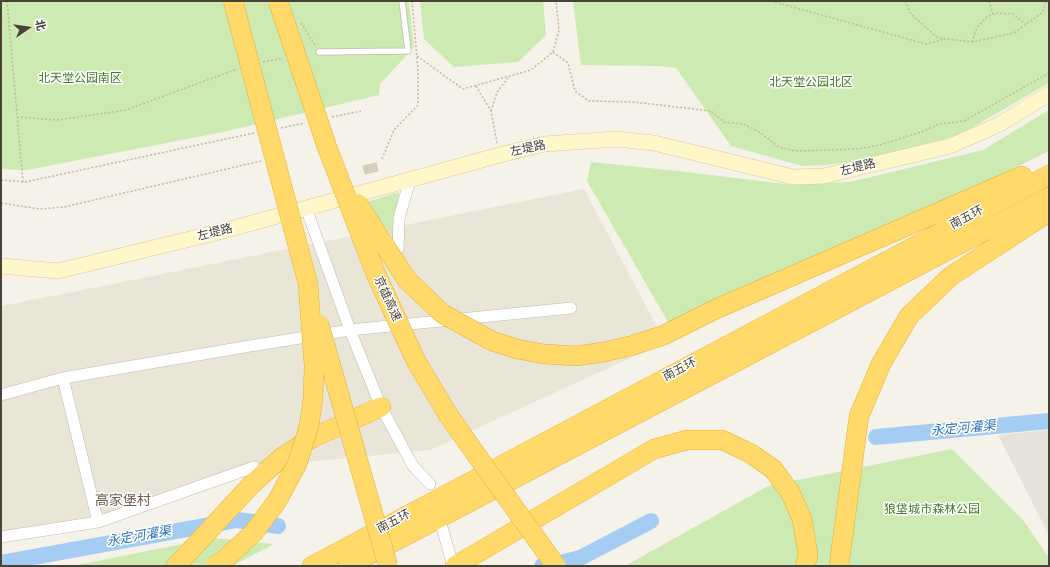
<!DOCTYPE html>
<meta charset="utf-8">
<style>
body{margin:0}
#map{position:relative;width:1050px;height:567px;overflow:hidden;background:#f5f2e9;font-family:"Roboto Condensed","Noto Sans SC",sans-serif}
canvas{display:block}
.frame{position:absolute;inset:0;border:2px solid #494337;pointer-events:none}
.north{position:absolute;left:8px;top:8px;width:40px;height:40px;-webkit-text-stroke:3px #fff;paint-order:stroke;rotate:77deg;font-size:11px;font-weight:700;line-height:16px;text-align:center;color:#494337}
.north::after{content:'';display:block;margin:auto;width:14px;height:18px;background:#494337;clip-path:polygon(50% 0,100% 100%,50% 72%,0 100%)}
</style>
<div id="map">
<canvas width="1050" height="567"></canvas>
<div class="frame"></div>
<div class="north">北</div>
</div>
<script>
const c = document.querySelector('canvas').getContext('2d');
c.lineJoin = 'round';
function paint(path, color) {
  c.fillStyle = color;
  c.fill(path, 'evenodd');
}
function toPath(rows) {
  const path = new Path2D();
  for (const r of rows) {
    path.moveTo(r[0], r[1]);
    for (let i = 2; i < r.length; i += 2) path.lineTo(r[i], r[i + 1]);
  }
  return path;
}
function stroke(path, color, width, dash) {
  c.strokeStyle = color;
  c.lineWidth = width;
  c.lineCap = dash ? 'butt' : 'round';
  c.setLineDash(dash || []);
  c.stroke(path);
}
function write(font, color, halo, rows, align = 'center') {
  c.font = font + ' "Roboto Condensed","Noto Sans SC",sans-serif';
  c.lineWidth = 3;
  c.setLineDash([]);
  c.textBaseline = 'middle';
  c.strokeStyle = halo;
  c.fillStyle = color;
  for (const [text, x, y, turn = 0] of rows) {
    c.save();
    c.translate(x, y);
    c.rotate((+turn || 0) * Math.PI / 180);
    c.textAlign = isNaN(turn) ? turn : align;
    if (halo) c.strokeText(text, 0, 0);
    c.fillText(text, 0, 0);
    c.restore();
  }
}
const residential = toPath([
 [584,189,665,342,430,450,254,467,98,522,1,537,1,306,93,288]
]);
const industrial = toPath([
 [1049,430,1049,535,998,435]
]);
const green = toPath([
 [1,1,409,1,414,47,380,84,379,95,223,132,27,170,1,169],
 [420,1,543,1,546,35,518,62,454,67,424,39],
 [573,1,1049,1,1049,83,961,134,917,147,849,162,826,165,802,166,731,146,676,68,658,66,581,65],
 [1049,110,1049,151,676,336,587,181,591,162,678,171,793,185,850,182,983,150],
 [399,192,393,236,364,203],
 [952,449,1023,520,1049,558,1049,566,625,566,768,486],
 [213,538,274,544,232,566,72,566]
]);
const river = toPath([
 [876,437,1049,421],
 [1,563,237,520,278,526],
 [542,566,552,565,580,558,651,521]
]);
const building = toPath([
 [376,163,378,171,365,174,363,166,376,163]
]);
const path = toPath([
 [7,1,23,182],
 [771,1,926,44,945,39],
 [905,1,911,14,938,38,972,42,1014,33,1043,12,1046,1],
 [989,1,993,14],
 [301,23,316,47],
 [972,42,977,27,987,17,996,13,1013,14,1026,24],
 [553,52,568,63,575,91,589,101,634,102,711,111,724,122,743,124,758,131,779,147,795,151,858,149,880,145,924,131,939,124,964,121,1049,73],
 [417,56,463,89,531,70,553,52,559,30,556,1],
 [263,62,283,58],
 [476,86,491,111,497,143],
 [491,111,497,92,508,78],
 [17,117,57,120,126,110,237,69],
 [332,117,361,111],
 [281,128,305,123],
 [382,159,394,130,418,105,418,70,412,1],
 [1,180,25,182,254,133],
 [1,203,40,209,64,207,261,161]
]);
const service = toPath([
 [319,52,408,51,402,1]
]);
const minor = toPath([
 [306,208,350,330,381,407,413,466,430,484],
 [398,249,399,218,410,180],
 [63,378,98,522],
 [1,395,63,378,250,346,350,330,571,308],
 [442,527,453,566],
 [1,537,98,522,254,467]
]);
const secondary = toPath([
 [1,266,58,271,223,231,507,153,545,144,616,139,654,143,793,177,824,176,950,146,998,125,1049,94]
]);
const motorway = toPath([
 [716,309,1022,176],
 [176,566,252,484,281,458,312,438,381,407],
 [312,566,1049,175],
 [348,566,1049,197],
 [455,566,654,449,687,440,722,440,750,453,773,469,790,492,802,519,808,555,805,566],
 [839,566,859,416,881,364,909,316,951,276,1049,212]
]);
const motorwayBridge = toPath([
 [278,1,327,147,375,272,416,361,447,413,475,453,556,566],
 [358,204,407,280,443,314,492,341,517,349,544,354,576,356,604,352,634,345,664,335,716,309],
 [319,324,388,566],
 [215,566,224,560,254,532,277,501,297,464,309,426,313,399,314,366,308,284,233,1]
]);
const parkNames = [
 ["北天堂公园南区",80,79],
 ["北天堂公园北区",811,83],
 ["狼垡城市森林公园",932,510]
];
const streetNames = [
 ["左堤路",528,149,-12],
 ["左堤路",858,168,-14],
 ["南五环",967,218,-28],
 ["左堤路",215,233,-14],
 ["京雄高速",387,299,65],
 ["南五环",680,370,-28],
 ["南五环",394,522,-28]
];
const waterNames = [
 ["永定河灌渠",963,429,-5],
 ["永定河灌渠",139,537,-10]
];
const quarterNames = [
 ["高家堡村",123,501]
];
paint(residential, '#e9e5d7');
paint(industrial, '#e5e1db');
paint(green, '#cceab1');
stroke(river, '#a5cdf3', 16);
paint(building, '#d7cfbe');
stroke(building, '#d2c8b1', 1);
stroke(service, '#c1bbab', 7);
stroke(minor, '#c1bbab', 12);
stroke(secondary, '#d6ca98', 16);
stroke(motorway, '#e2b036', 20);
stroke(path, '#c3b89c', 1.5, [2, 2]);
stroke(service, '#fff', 5.5);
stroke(minor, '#fff', 11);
stroke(secondary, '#fff6c9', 15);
stroke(motorway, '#ffd96a', 19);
stroke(motorwayBridge, '#e2b036', 20, []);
stroke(motorwayBridge, '#ffd96a', 19);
write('12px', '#427d28', '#fff', parkNames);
write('12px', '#494337', '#fff', streetNames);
write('italic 13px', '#2c73b9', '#fff', waterNames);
write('14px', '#6c624e', '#fff', quarterNames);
</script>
